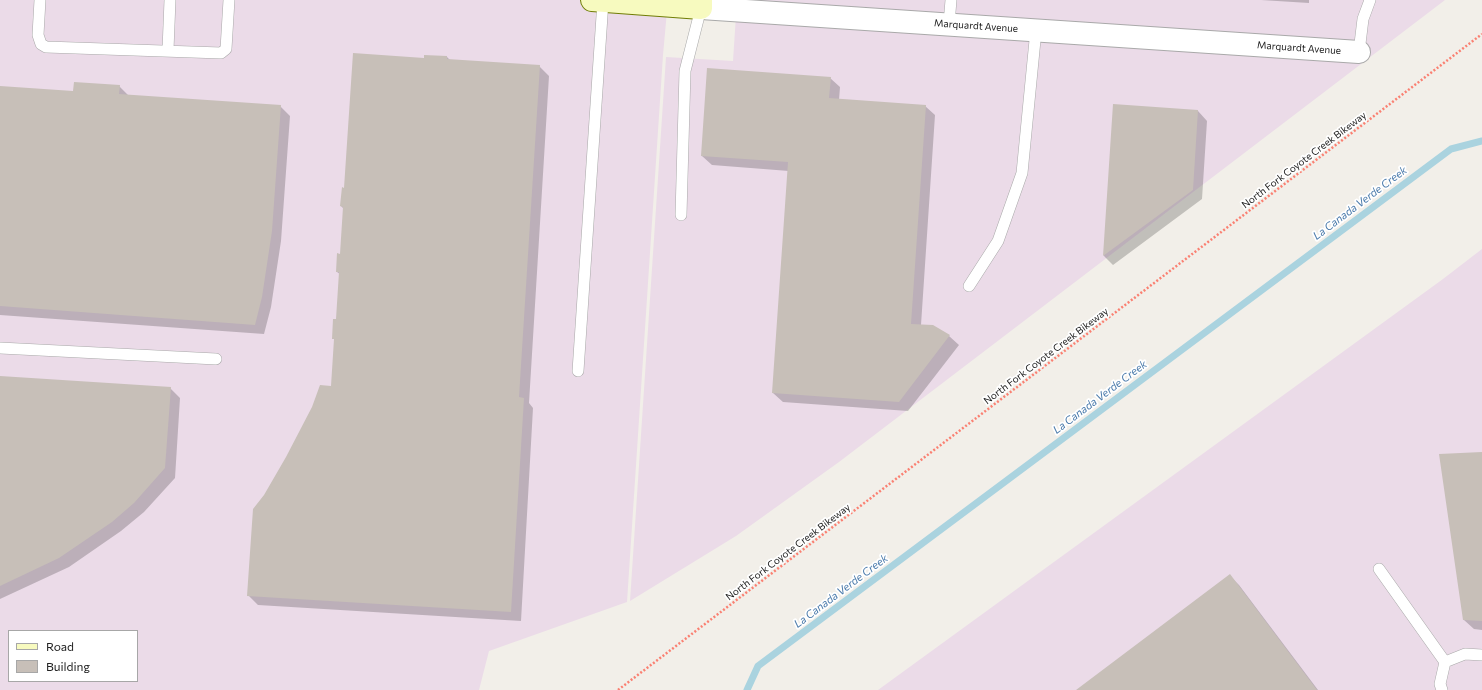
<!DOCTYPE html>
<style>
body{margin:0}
#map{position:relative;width:1482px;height:690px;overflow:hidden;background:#f2efe9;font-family:Commissioner,sans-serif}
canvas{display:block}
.legend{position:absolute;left:8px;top:630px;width:130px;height:52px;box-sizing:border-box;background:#fff;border:1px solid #a7a7a7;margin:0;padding:5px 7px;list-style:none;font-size:12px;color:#222}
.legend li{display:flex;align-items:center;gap:8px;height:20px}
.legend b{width:20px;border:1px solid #a7a7a7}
</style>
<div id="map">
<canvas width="1482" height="690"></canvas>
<ul class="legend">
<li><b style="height:5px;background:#f7fabf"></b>Road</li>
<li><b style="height:11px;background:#c7bfb8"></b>Building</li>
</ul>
</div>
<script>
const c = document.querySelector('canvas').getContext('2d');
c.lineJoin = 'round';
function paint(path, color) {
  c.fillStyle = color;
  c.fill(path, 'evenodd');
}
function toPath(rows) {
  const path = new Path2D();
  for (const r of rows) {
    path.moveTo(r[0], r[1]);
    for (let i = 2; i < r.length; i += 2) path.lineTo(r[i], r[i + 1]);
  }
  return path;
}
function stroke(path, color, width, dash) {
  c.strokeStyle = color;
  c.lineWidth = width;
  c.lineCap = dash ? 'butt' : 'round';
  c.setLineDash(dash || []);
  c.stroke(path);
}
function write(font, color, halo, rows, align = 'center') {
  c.font = font + ' Commissioner,sans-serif';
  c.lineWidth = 3.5;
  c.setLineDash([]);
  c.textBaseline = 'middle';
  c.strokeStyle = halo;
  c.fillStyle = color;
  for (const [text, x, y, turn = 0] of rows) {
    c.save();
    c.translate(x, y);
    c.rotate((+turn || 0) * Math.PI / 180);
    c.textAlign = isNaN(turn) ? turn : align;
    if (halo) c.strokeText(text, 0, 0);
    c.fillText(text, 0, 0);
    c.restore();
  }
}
const industrial = toPath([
 [0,0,668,0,663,55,627,602,489,651,479,690,0,690],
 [9,631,137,631,137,681,9,681],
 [737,0,1445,0,839,462,736,536,630,601,666,57,733,61],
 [1482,249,1482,690,878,690,1443,279]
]);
const shadow = toPath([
 [1261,0,1309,0,1309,3],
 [447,57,450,60,539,66,549,76,529,403,533,408,521,621,258,605,248,595,265,495,332,387,335,340,333,338,337,320,340,274,337,272,341,255,344,209,341,206,345,189,425,59],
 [830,78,840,87,839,100,925,106,935,115,921,325,949,336,959,345,908,411,783,402,773,393,789,171,712,165,702,156],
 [119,86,129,96,280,106,290,116,281,241,271,307,264,334,0,315,0,87,74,92],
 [1114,106,1198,111,1207,121,1202,199,1113,265,1104,256],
 [0,377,170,388,180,398,175,478,144,512,121,531,69,567,0,599],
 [1482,453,1482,630,1474,629,1464,620],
 [1230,576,1239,585,1318,690,1078,690]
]);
const stream = toPath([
 [747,690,758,666,1451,149,1482,141]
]);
const building = toPath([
 [353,53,424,58,424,55,447,56,447,59,540,65,519,397,524,398,511,612,247,596,253,509,264,495,286,457,312,407,320,385,331,386,334,339,332,339,333,319,336,319,339,272,336,272,337,253,340,254,343,207,340,206,342,187,344,188],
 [707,68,831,77,829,98,926,105,911,324,933,325,950,335,899,402,772,393,788,162,701,156],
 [74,82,120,85,119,94,281,105,272,231,262,297,255,325,0,306,0,86,73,91],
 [1113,104,1198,110,1193,190,1103,256],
 [0,376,171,387,165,468,134,503,112,522,59,558,0,586],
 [1482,452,1482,621,1463,620,1439,454],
 [1230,574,1317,690,1076,690]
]);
const path = toPath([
 [618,690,1482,34]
]);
const lane = toPath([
 [40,0,38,35,41,44,46,47,221,53,226,49,229,0],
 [949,24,951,0],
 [168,50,170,0],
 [1359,52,1363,19,1370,0],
 [681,215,685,71,701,8],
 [969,286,998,241,1022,173,1036,30],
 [0,348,216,359],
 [578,371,603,1],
 [1379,569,1445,662],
 [1442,690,1440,684,1445,662,1465,654,1482,655]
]);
const street = toPath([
 [701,8,1359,52]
]);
const secondary = toPath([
 [592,0,701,8,701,0]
]);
const streetNames = [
 ["Marquardt Avenue",976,26,4],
 ["Marquardt Avenue",1299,48,4],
 ["North Fork Coyote Creek Bikeway",1304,160,-37],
 ["North Fork Coyote Creek Bikeway",1046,356,-37],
 ["North Fork Coyote Creek Bikeway",788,552,-37]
];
const waterNames = [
 ["La Canada Verde Creek",1360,203,-37],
 ["La Canada Verde Creek",1100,397,-37],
 ["La Canada Verde Creek",841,591,-37]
];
paint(industrial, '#ebdbe8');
paint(shadow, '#0003');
stroke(stream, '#aad3df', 7);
paint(building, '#c7bfb8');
stroke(lane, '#a9a9a9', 12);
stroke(street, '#a9a9a9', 24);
stroke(secondary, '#707d05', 24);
stroke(path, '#fa8072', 2.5, [2, 2]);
stroke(lane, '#fff', 11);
stroke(street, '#fff', 22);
stroke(secondary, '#f7fabf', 22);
write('10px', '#222', '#fff', streetNames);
write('italic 11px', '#4a7aab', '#fff', waterNames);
</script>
